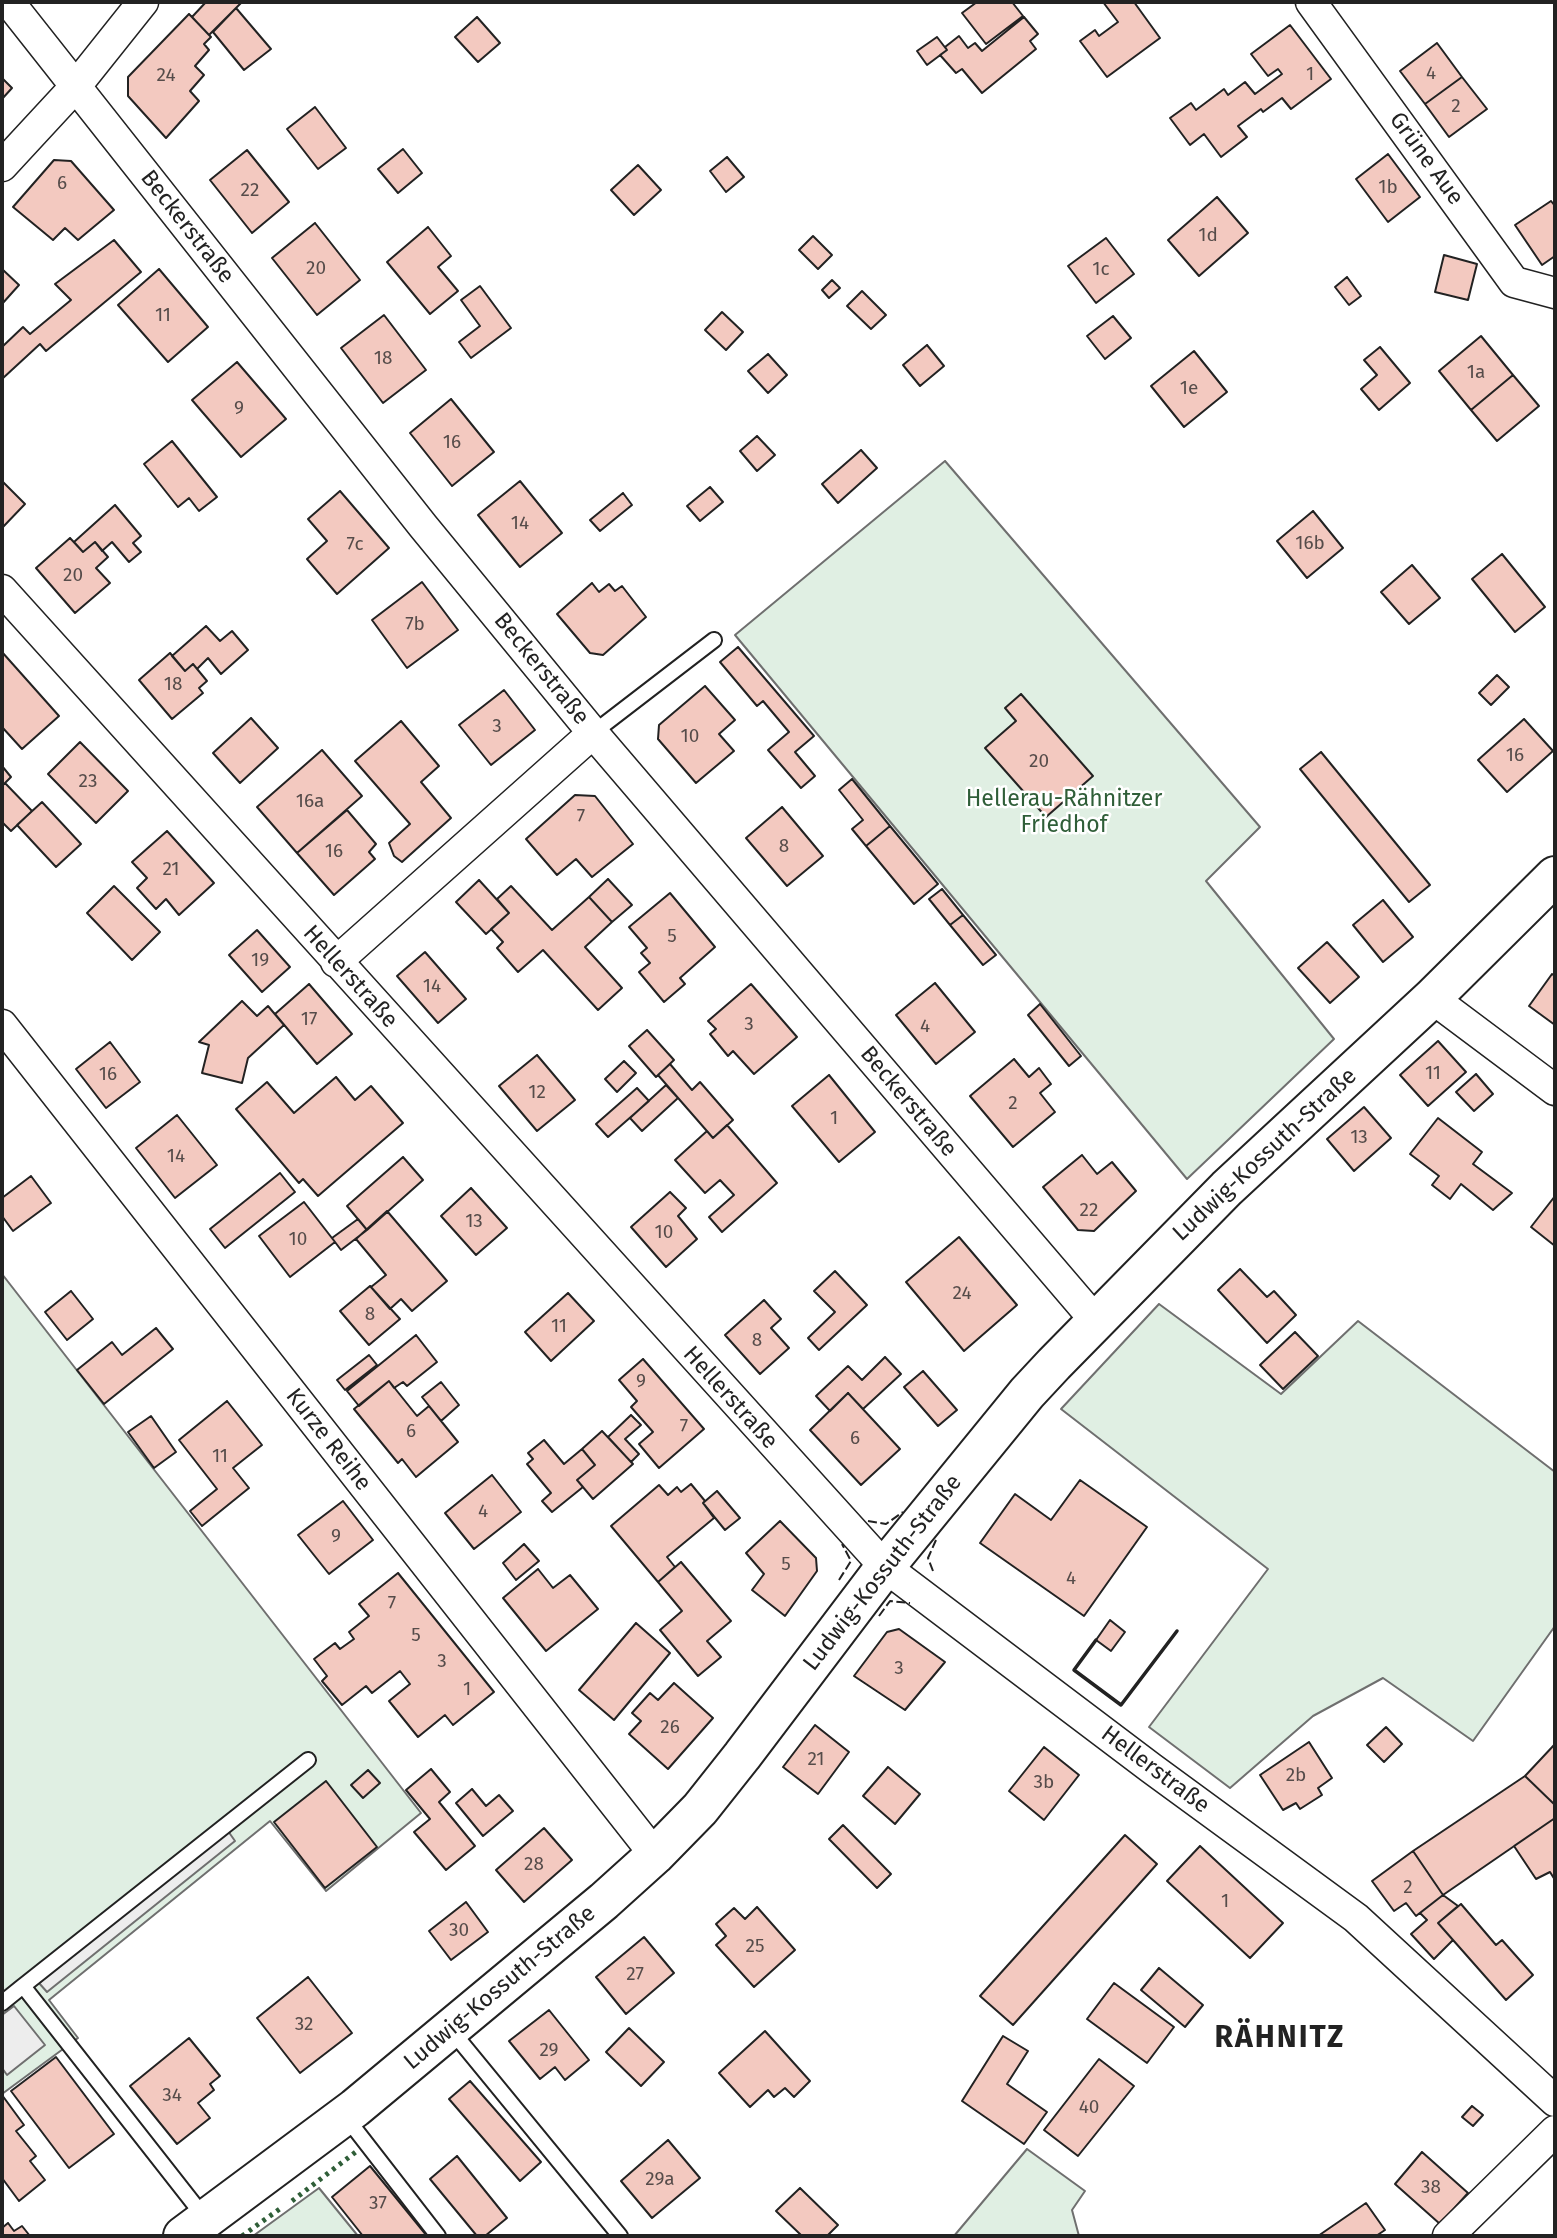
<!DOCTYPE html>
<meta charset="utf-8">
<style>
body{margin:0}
#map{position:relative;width:1557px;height:2238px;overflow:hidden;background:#fff;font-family:"Fira Sans",sans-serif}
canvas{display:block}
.frame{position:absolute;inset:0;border:4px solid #222;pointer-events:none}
</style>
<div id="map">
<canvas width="1557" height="2238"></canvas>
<div class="frame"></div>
</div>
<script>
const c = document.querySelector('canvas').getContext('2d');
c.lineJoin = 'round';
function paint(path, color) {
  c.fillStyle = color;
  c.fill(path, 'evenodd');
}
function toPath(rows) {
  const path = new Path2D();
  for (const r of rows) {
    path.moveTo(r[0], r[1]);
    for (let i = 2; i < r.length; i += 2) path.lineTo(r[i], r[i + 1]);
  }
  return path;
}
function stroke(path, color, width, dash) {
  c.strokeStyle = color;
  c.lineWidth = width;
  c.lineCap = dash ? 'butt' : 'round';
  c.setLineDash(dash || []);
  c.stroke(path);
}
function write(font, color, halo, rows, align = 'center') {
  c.font = font + ' "Fira Sans",sans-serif';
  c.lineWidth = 5;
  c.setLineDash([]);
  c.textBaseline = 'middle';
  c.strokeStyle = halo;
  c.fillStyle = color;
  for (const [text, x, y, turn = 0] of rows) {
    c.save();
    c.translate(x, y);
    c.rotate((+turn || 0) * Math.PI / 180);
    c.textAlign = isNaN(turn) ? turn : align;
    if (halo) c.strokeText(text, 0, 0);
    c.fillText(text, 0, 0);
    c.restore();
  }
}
const green = toPath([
 [945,461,1260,827,1206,881,1334,1039,1187,1179,735,635,945,461],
 [2,1274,421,1813,326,1891,270,1821,49,2000,78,2038,2,2094,2,1274],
 [1159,1304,1281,1394,1358,1321,1555,1472,1555,1626,1473,1741,1383,1678,1313,1716,1230,1788,1149,1727,1268,1569,1061,1409,1159,1304],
 [1027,2149,1085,2191,1072,2210,1079,2236,954,2236,1027,2149],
 [319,2188,358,2236,253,2236,319,2188]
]);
const parking = toPath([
 [228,1831,235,1841,47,1992,39,1983,228,1831],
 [14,2006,45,2045,7,2075,2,2068,2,2015,14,2006]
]);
const building = toPath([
 [206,2,242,2,209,35,192,17,206,2],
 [977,2,1012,2,1023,16,986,44,962,13,977,2],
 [1103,2,1134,2,1160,38,1107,77,1080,41,1095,30,1099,36,1118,22,1103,2],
 [236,8,271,49,244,70,213,32,236,8],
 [189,14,211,37,204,44,209,50,195,66,204,75,190,91,199,101,166,138,128,96,128,77,189,14],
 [477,17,500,43,478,62,455,37,477,17],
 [1024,17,1038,34,1030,41,1036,49,982,93,962,69,956,73,940,55,947,50,945,47,959,36,968,48,975,43,982,51,1024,17],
 [1290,25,1331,79,1291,109,1282,98,1263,112,1261,109,1238,126,1247,137,1221,157,1204,134,1190,145,1170,118,1191,103,1196,110,1224,89,1228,95,1245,82,1255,94,1282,74,1278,69,1268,76,1251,54,1290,25],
 [937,37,947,50,927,65,917,51,937,37],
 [1437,43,1462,77,1425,104,1400,71,1437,43],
 [1462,77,1487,109,1449,137,1425,104,1462,77],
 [2,78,12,88,2,99,2,78],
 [315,107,346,148,318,169,287,129,315,107],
 [403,149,422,173,398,193,378,169,403,149],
 [247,150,289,202,252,233,210,180,247,150],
 [1388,154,1420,197,1388,222,1356,179,1388,154],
 [727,157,744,177,726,192,710,171,727,157],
 [54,160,71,161,114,210,78,240,65,228,53,240,13,207,54,160],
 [638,165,661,190,634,215,611,190,638,165],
 [1217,197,1248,233,1199,276,1168,240,1217,197],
 [1551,201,1555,206,1555,256,1542,265,1515,225,1551,201],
 [315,223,360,280,317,315,272,258,315,223],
 [428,227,451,256,438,267,458,291,430,314,387,262,428,227],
 [813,236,832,255,818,269,799,250,813,236],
 [1106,238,1134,274,1096,303,1068,266,1106,238],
 [114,240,141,272,46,351,40,344,2,379,2,347,23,327,30,334,71,300,55,284,114,240],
 [1444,255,1477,264,1468,300,1435,292,1444,255],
 [2,269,19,285,2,304,2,269],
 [159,269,208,327,168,362,118,305,159,269],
 [1347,277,1361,296,1349,305,1335,287,1347,277],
 [832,280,840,288,829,298,822,290,832,280],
 [480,286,511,328,471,358,459,342,480,326,461,300,480,286],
 [862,291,886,315,871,329,847,306,862,291],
 [722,312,743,332,726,350,705,330,722,312],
 [384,315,426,370,383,403,341,348,384,315],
 [1113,316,1131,338,1105,359,1087,336,1113,316],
 [1481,336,1513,375,1471,410,1439,371,1481,336],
 [927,345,944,366,920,386,903,365,927,345],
 [1380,347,1410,383,1379,410,1361,389,1377,375,1364,360,1380,347],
 [1194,351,1227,392,1184,427,1151,386,1194,351],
 [768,354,787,375,768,393,748,371,768,354],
 [237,362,286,419,241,457,192,400,237,362],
 [1513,375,1539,406,1497,441,1471,410,1513,375],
 [451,399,494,452,452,486,410,433,451,399],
 [757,436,775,455,757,471,740,451,757,436],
 [172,441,217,497,199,511,189,498,178,507,144,464,172,441],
 [861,450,877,468,838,503,822,484,861,450],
 [2,481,25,504,2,528,2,481],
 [520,481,562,533,520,567,478,515,520,481],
 [710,487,723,502,700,521,687,506,710,487],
 [340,491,389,548,337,594,307,559,327,541,308,519,340,491],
 [623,493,632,505,600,531,590,520,623,493],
 [115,505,141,536,133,543,141,552,129,562,112,542,102,551,95,542,83,552,74,542,115,505],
 [1313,511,1343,548,1307,578,1277,541,1313,511],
 [70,538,83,552,95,542,108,557,96,568,110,583,75,613,36,568,70,538],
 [1502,554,1545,607,1515,632,1472,579,1502,554],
 [1412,565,1440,598,1409,624,1381,592,1412,565],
 [422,582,458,630,407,668,372,620,422,582],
 [592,583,599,592,609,584,615,591,622,586,646,617,603,655,590,653,557,614,592,583],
 [206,626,220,641,232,631,248,650,221,674,208,658,197,669,193,664,185,671,172,656,206,626],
 [738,647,814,736,795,752,815,776,801,788,768,750,789,732,763,701,757,706,720,662,738,647],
 [2,652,59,716,22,749,2,727,2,652],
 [170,653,185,671,193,664,207,681,199,688,203,693,172,719,139,680,170,653],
 [1497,675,1509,687,1491,705,1479,693,1497,675],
 [705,686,735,720,719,734,734,751,696,783,658,739,659,725,705,686],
 [504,690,535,730,491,765,459,725,504,690],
 [1021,694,1093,776,1046,817,985,748,1016,721,1005,708,1021,694],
 [251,718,278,748,240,783,213,753,251,718],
 [1524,719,1553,751,1507,792,1478,760,1524,719],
 [401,721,439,766,421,782,451,818,402,862,394,856,389,843,410,824,355,761,401,721],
 [80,742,128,791,96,823,48,774,80,742],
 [322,750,362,796,297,853,257,807,322,750],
 [1321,752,1430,885,1409,902,1300,769,1321,752],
 [2,766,11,777,2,786,2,766],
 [852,779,890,826,866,846,852,829,863,820,839,790,852,779],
 [5,783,32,811,11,831,2,822,2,786,5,783],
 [575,795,595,796,633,844,592,877,576,859,557,875,526,839,575,795],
 [42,802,81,844,56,867,17,825,42,802],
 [782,807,823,856,787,886,746,838,782,807],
 [347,810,376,844,369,852,375,859,334,895,297,853,347,810],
 [890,826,938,884,914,904,866,846,890,826],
 [167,831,214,883,179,915,166,899,156,909,137,888,147,878,132,862,167,831],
 [608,879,632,905,612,922,589,897,608,879],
 [479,880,509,913,486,934,456,902,479,880],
 [114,886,160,932,132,960,87,913,114,886],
 [511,886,552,930,589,897,612,922,585,947,622,988,598,1010,543,950,518,972,497,948,503,942,491,929,509,913,497,899,511,886],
 [942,889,963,915,950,925,929,899,942,889],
 [670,893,715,947,680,978,685,984,664,1002,639,972,650,963,641,953,647,948,629,927,670,893],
 [1383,900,1413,937,1383,962,1353,925,1383,900],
 [963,915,996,955,983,965,950,925,963,915],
 [257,930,290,967,262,992,229,955,257,930],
 [1327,942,1359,977,1330,1003,1298,968,1327,942],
 [425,952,466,999,438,1023,397,976,425,952],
 [1552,974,1555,976,1555,1025,1529,1006,1552,974],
 [935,983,975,1032,936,1064,896,1015,935,983],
 [309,984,352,1034,317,1064,275,1014,309,984],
 [751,984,797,1037,754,1074,733,1051,728,1056,710,1034,716,1029,708,1021,751,984],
 [242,1001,257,1016,268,1006,284,1025,248,1058,242,1083,202,1073,209,1045,199,1042,242,1001],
 [1040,1004,1081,1056,1069,1066,1028,1015,1040,1004],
 [647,1030,674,1060,656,1077,629,1046,647,1030],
 [1438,1041,1466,1072,1428,1106,1400,1075,1438,1041],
 [110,1042,140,1082,106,1108,76,1069,110,1042],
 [537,1055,575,1100,537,1131,499,1086,537,1055],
 [1014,1059,1029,1077,1039,1068,1051,1084,1040,1093,1055,1112,1013,1147,970,1096,1014,1059],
 [624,1061,636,1073,617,1092,605,1079,624,1061],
 [670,1064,692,1090,700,1082,733,1120,713,1138,658,1075,670,1064],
 [1476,1074,1493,1094,1474,1111,1456,1092,1476,1074],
 [829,1075,875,1132,839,1162,792,1106,829,1075],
 [336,1077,355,1100,371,1086,403,1123,318,1196,303,1179,299,1183,236,1109,267,1082,294,1113,336,1077],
 [666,1085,678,1098,642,1131,630,1118,666,1085],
 [637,1088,649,1101,608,1137,596,1124,637,1088],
 [1364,1107,1391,1138,1354,1171,1327,1139,1364,1107],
 [177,1115,217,1165,175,1198,136,1148,177,1115],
 [1438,1118,1482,1152,1473,1164,1512,1193,1493,1210,1461,1184,1450,1199,1432,1185,1439,1176,1410,1154,1438,1118],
 [727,1125,777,1183,722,1232,709,1217,734,1195,720,1180,705,1193,675,1160,707,1131,713,1138,727,1125],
 [1082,1155,1097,1174,1112,1162,1136,1191,1094,1231,1078,1230,1043,1187,1082,1155],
 [403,1157,423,1180,367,1230,347,1206,403,1157],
 [280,1173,295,1192,225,1248,210,1229,280,1173],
 [31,1176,51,1203,13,1231,2,1216,2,1198,31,1176],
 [471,1188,507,1228,476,1255,441,1216,471,1188],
 [670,1192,686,1208,678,1216,697,1239,666,1267,631,1227,670,1192],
 [1555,1196,1555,1246,1531,1227,1555,1196],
 [304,1202,335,1242,290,1277,259,1236,304,1202],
 [387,1211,447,1281,412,1311,401,1299,390,1309,371,1287,386,1275,356,1239,387,1211],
 [358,1219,367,1230,341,1250,332,1238,358,1219],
 [959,1237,1017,1305,964,1351,906,1282,959,1237],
 [1240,1269,1267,1297,1274,1291,1296,1315,1267,1343,1218,1290,1240,1269],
 [835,1271,867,1305,819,1350,808,1338,835,1312,814,1291,835,1271],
 [370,1286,400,1319,369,1345,340,1311,370,1286],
 [71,1291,93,1319,67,1340,45,1312,71,1291],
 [568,1293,594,1321,551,1361,525,1332,568,1293],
 [764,1300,781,1319,771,1328,789,1348,760,1374,725,1335,764,1300],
 [156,1328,173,1349,104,1404,77,1370,112,1342,122,1355,156,1328],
 [1295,1332,1318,1356,1283,1389,1260,1365,1295,1332],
 [416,1335,437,1362,407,1386,403,1382,394,1388,389,1381,359,1406,347,1391,416,1335],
 [369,1355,377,1365,345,1390,337,1380,369,1355],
 [885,1357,901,1374,863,1409,848,1393,830,1411,816,1396,848,1366,862,1380,885,1357],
 [643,1359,704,1429,659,1468,639,1444,653,1432,631,1407,637,1401,619,1380,643,1359],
 [923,1371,957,1410,938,1426,904,1387,923,1371],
 [389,1381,417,1416,429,1406,458,1442,416,1477,402,1459,398,1463,354,1409,389,1381],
 [441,1382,459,1405,441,1421,422,1397,441,1382],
 [848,1393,900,1449,861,1485,810,1430,848,1393],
 [227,1401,262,1445,233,1468,249,1488,202,1526,190,1511,217,1489,179,1440,227,1401],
 [631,1415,641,1425,625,1439,639,1454,631,1462,608,1437,631,1415],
 [151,1416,176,1452,154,1468,128,1432,151,1416],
 [602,1431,633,1464,593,1499,577,1480,595,1465,582,1449,602,1431],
 [544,1440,564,1464,582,1449,595,1465,577,1480,583,1487,552,1512,542,1501,551,1493,527,1464,533,1459,528,1453,544,1440],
 [492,1475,521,1512,474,1549,445,1513,492,1475],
 [1080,1480,1147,1527,1084,1616,980,1543,1015,1494,1051,1520,1080,1480],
 [691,1484,705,1501,703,1503,714,1518,667,1557,675,1567,658,1582,611,1526,659,1485,668,1495,677,1487,681,1492,691,1484],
 [717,1491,740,1518,725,1530,703,1503,717,1491],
 [343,1501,373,1540,329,1574,298,1535,343,1501],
 [780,1521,816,1558,817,1571,785,1616,752,1590,764,1574,746,1553,780,1521],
 [524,1544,539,1561,516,1580,503,1563,524,1544],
 [681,1562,731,1621,707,1641,721,1657,698,1676,660,1630,682,1611,658,1582,681,1562],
 [538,1569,553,1588,570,1575,598,1609,546,1651,503,1598,538,1569],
 [398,1573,494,1692,453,1725,445,1715,418,1737,389,1701,410,1684,400,1671,372,1693,366,1686,342,1705,322,1681,327,1676,314,1659,335,1643,340,1649,354,1639,349,1632,369,1616,359,1604,398,1573],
 [1110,1620,1125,1632,1111,1651,1096,1640,1110,1620],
 [636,1623,670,1653,614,1720,579,1690,636,1623],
 [899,1629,945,1662,905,1710,854,1676,887,1632,899,1629],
 [674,1683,713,1718,668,1769,629,1734,641,1721,632,1713,650,1693,658,1700,674,1683],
 [815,1725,849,1752,818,1794,783,1767,815,1725],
 [1386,1727,1402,1744,1384,1762,1367,1745,1386,1727],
 [1309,1742,1332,1778,1318,1788,1322,1795,1300,1809,1296,1803,1283,1810,1260,1775,1309,1742],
 [1555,1744,1555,1805,1525,1776,1555,1744],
 [1044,1747,1079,1775,1044,1820,1009,1791,1044,1747],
 [888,1767,920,1794,895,1824,863,1796,888,1767],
 [431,1769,450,1792,439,1802,475,1846,446,1870,414,1832,430,1819,406,1790,431,1769],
 [368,1770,380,1783,363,1798,351,1785,368,1770],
 [1525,1776,1555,1805,1555,1818,1443,1895,1413,1851,1525,1776],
 [326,1781,377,1847,325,1888,274,1822,326,1781],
 [472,1789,486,1806,499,1795,513,1811,483,1836,456,1803,472,1789],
 [1555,1818,1555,1880,1550,1872,1536,1879,1514,1846,1555,1818],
 [843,1825,891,1874,877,1888,829,1839,843,1825],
 [544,1828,572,1860,524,1902,496,1870,544,1828],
 [1125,1835,1157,1864,1013,2025,980,1996,1125,1835],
 [1200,1846,1283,1923,1250,1958,1167,1881,1200,1846],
 [1413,1851,1443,1895,1416,1916,1406,1903,1394,1911,1372,1881,1413,1851],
 [1443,1895,1458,1906,1438,1923,1453,1940,1434,1959,1411,1934,1427,1920,1420,1913,1443,1895],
 [466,1902,488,1932,451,1960,429,1931,466,1902],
 [1461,1904,1496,1945,1502,1940,1533,1975,1506,2000,1438,1923,1461,1904],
 [757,1907,795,1950,754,1987,716,1945,726,1936,716,1924,734,1908,745,1919,757,1907],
 [644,1937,674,1973,626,2014,596,1977,644,1937],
 [1159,1968,1203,2005,1185,2027,1141,1990,1159,1968],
 [308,1977,352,2033,300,2073,257,2018,308,1977],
 [1114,1983,1174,2027,1147,2063,1087,2019,1114,1983],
 [549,2010,589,2060,565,2080,555,2067,540,2079,509,2041,549,2010],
 [629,2028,664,2062,641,2086,606,2052,629,2028],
 [765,2031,810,2081,794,2097,785,2088,774,2097,768,2090,750,2107,719,2073,765,2031],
 [1003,2036,1028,2051,1007,2084,1047,2112,1024,2144,962,2101,1003,2036],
 [189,2038,220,2076,210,2084,214,2090,198,2103,210,2118,177,2144,130,2086,189,2038],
 [56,2057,114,2134,69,2168,11,2091,56,2057],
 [1099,2059,1134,2086,1078,2156,1044,2130,1099,2059],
 [470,2081,541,2162,520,2181,449,2099,470,2081],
 [2,2095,24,2125,16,2131,36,2156,30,2161,45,2180,19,2201,2,2178,2,2095],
 [1472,2106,1483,2115,1473,2126,1462,2117,1472,2106],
 [668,2140,700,2178,652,2218,621,2181,668,2140],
 [1422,2152,1468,2193,1440,2224,1395,2184,1422,2152],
 [457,2156,507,2218,485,2236,477,2236,430,2179,457,2156],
 [370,2166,427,2236,363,2236,332,2197,370,2166],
 [800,2188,838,2225,827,2236,802,2236,776,2211,800,2188],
 [1366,2203,1385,2230,1376,2236,1318,2236,1366,2203],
 [8,2223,14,2231,22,2226,30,2236,2,2236,2,2228,8,2223]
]);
const lane = toPath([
 [593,733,714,640],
 [23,1986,308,1760],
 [2,2003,23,1986,205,2218],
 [451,2030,620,2236],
 [345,2116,438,2236]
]);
const street = toPath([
 [9,2,423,526,593,733,1095,1320],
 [1311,2,1514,282,1555,293],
 [2,166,76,86,143,2],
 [2,590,885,1567,1151,1768,1356,1918,1555,2101],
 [336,962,593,733],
 [1432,998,1555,1090],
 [2,1025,655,1855],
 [1448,2236,1555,2131]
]);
const secondary = toPath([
 [183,2236,355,2108,604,1901,655,1855,700,1809,742,1756,885,1567,1027,1393,1054,1364,1227,1188,1432,998,1555,876]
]);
const hedge = toPath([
 [292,2201,357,2151],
 [242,2236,281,2208]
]);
const fence = toPath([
 [868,1521,886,1524,903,1512],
 [933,1571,928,1558,936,1540],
 [839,1580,851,1561,842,1544],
 [879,1616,890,1601,910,1603]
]);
const wall = toPath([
 [1096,1640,1074,1670,1121,1705,1177,1631]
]);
const numberNames = [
 ["4",1431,74],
 ["1",1310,75],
 ["24",166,76],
 ["2",1456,107],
 ["6",62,184],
 ["1b",1388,188],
 ["22",250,191],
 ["1d",1208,236],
 ["20",316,269],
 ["1c",1101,270],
 ["11",163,316],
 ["18",383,359],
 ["1a",1476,373],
 ["1e",1189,389],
 ["9",239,409],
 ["16",452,443],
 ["14",520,524],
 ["16b",1310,544],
 ["7c",355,545],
 ["20",73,576],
 ["7b",415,625],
 ["18",173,685],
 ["3",497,727],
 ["10",690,737],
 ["16",1515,756],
 ["20",1039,762],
 ["23",88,782],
 ["16a",310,802],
 ["7",581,817],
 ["8",784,847],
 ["16",334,852],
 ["21",171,870],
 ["5",672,937],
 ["19",260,961],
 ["14",432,987],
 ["17",309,1020],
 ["3",749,1025],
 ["4",925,1027],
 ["11",1433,1074],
 ["16",108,1075],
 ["12",537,1093],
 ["2",1013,1104],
 ["1",834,1119],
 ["13",1359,1138],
 ["14",176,1157],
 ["22",1089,1211],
 ["13",474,1222],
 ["10",664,1233],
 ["10",298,1240],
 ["24",962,1294],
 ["8",370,1315],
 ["11",559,1327],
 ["8",757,1341],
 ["9",641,1382],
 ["7",684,1427],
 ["6",411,1432],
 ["6",855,1439],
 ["11",220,1457],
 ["4",483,1512],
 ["9",336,1537],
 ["5",786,1565],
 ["4",1071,1579],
 ["7",392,1604],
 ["5",416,1636],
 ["3",442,1662],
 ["3",899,1669],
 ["1",467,1690],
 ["26",670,1728],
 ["21",816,1760],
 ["2b",1296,1776],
 ["3b",1044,1783],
 ["28",534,1865],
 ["2",1408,1888],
 ["1",1225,1902],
 ["30",459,1931],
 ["25",755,1947],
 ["27",635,1975],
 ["32",304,2025],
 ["29",549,2051],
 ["34",172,2096],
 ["40",1089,2108],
 ["29a",660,2180],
 ["38",1431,2188],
 ["37",378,2204]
];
const streetNames = [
 ["Grüne Aue",1426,159,54],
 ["Beckerstraße",187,227,52],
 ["Beckerstraße",541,669,51],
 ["Hellerstraße",350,977,48],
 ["Beckerstraße",908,1102,50],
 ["Ludwig-Kossuth-Straße",1265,1155,-43],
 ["Hellerstraße",730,1398,48],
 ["Kurze Reihe",328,1440,52],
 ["Ludwig-Kossuth-Straße",883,1573,-52],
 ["Hellerstraße",1155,1770,37],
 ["Ludwig-Kossuth-Straße",500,1988,-40]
];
const parkNames = [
 ["Hellerau-Rähnitzer",1064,800],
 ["Friedhof",1064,826]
];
const districtNames = [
 ["RÄHNITZ",1280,2039]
];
paint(green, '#e0efe3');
stroke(green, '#6f6f6f', 2);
paint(parking, '#ededed');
stroke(parking, '#6f6f6f', 2);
paint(building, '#f3c9c0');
stroke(building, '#222', 2);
stroke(lane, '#222', 18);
stroke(street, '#222', 33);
stroke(secondary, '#222', 42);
stroke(lane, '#fff', 14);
stroke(street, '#fff', 30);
stroke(secondary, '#fff', 38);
stroke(hedge, '#2f5e38', 5, [3.5, 5]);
stroke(fence, '#222', 2, [9, 3.5]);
stroke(wall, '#222', 3.5);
write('19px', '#564c4a', null, numberNames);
write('23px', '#222', '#fff', streetNames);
write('23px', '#2f5e38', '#fff', parkNames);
c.letterSpacing = '2px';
write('bold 30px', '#222', '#fff', districtNames);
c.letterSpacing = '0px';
</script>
